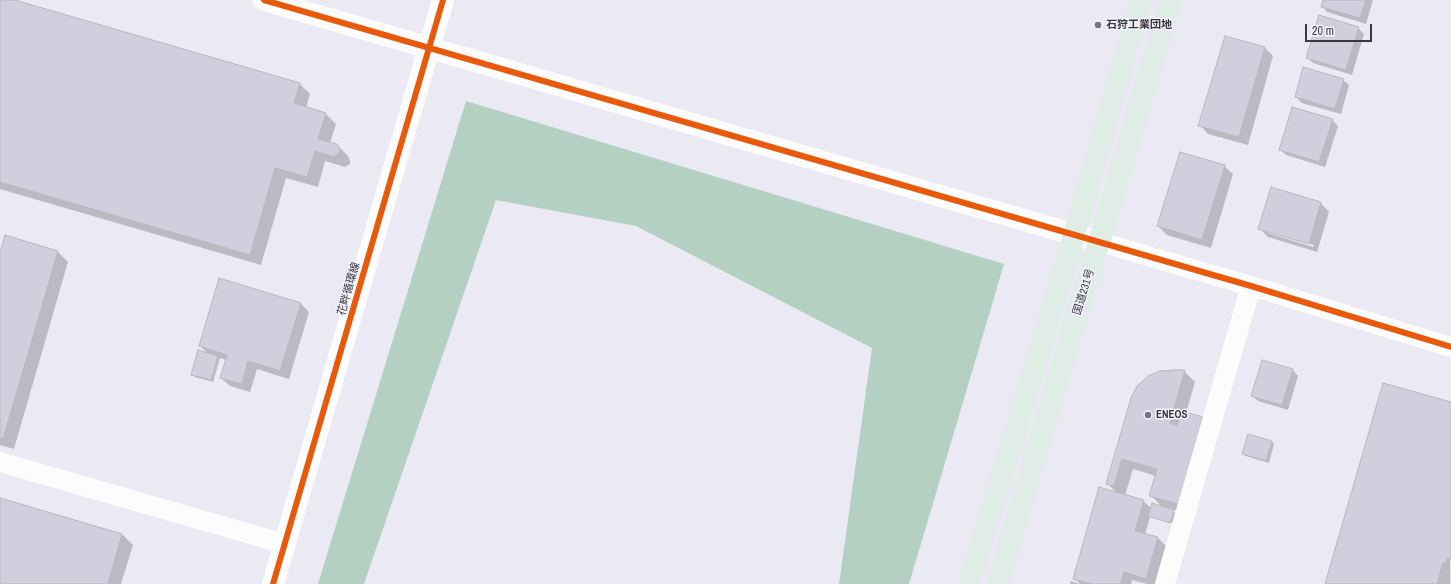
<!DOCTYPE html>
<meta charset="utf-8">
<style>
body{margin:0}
#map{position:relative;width:1451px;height:584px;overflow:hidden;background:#eae9f4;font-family:"Archivo Narrow",sans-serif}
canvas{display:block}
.scale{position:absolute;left:1305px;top:24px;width:67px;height:18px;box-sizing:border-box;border:2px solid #39383f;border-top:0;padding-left:5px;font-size:12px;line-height:14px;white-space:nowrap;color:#39383f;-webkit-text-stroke:3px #f4f3ff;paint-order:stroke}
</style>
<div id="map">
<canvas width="1451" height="584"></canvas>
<div class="scale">20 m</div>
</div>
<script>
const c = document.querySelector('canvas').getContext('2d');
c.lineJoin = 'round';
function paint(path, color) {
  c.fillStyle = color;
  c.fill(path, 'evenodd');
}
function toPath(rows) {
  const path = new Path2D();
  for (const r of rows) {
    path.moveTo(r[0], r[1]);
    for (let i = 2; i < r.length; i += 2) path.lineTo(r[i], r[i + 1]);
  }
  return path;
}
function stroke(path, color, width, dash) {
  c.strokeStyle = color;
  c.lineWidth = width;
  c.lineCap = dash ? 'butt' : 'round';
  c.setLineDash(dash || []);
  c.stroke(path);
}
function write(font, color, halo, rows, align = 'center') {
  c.font = font + ' "Archivo Narrow","Noto Sans JP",sans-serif';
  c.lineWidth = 3;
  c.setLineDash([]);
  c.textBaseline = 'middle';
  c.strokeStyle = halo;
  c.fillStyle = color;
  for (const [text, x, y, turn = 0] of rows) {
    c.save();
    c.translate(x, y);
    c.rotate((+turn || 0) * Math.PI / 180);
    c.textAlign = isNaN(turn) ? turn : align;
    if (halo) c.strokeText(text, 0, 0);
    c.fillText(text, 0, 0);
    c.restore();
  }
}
const forest = toPath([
 [466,101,1004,264,909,584,839,584,872,348,636,226,496,200,364,584,318,584]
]);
const shadow = toPath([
 [0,0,11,0,300,84,310,94,306,108,325,113,336,124,330,143,337,145,348,156,350,161,350,164,345,167,325,161,318,187,286,178,261,265,0,189],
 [1324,0,1373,0,1366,24,1327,12,1322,6],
 [1358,28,1364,34,1352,75,1313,63,1307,57],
 [1225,37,1265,48,1273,56,1248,145,1208,134,1200,125],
 [1343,80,1349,85,1341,114,1302,103,1296,97],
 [1332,120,1338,126,1325,167,1286,155,1280,149],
 [1224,166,1233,174,1211,248,1167,235,1158,226],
 [1272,188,1321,203,1329,212,1317,252,1268,237,1259,228],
 [1268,231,1314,245,1313,247,1268,233],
 [57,251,68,262,14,449,0,445,0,256],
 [300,303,309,312,289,379,257,369,250,392,230,386,221,378,227,360,220,358,213,382,195,377,192,374,208,354,200,346],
 [1293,370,1298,376,1288,410,1258,401,1252,396],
 [1184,371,1195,382,1186,413,1189,514,1171,509,1176,514,1173,523,1150,516,1150,518,1150,517,1145,534,1158,538,1166,546,1155,584,1147,584,1132,580,1131,584,1070,584,1071,581,1080,584,1074,578,1117,493,1107,483,1132,398],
 [1133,469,1156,476,1151,495,1163,508,1151,508,1143,501,1125,495],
 [1451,403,1450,584,1327,584],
 [1272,442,1274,444,1269,463,1246,456,1243,454],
 [0,499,122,534,133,545,121,584,0,584]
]);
const building = toPath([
 [0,0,15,0,300,83,294,103,326,113,318,139,337,144,340,150,339,153,334,157,315,151,307,177,275,168,250,255,0,182,0,0],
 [1323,0,1366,0,1360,18,1321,7,1323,0],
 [1319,15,1359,27,1346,70,1306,58,1319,15],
 [1225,36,1265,47,1239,137,1198,126,1225,36],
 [1303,67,1344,79,1335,109,1295,97,1303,67],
 [1292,107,1333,119,1319,162,1279,150,1292,107],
 [1180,152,1225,165,1202,240,1157,226,1180,152],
 [1271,187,1321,202,1309,244,1258,229,1271,187],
 [5,235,58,251,3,439,0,438,0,252,5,235],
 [219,278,301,303,280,371,248,361,242,384,220,378,227,355,199,346,219,278],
 [198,350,218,356,211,380,191,375,198,350],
 [1262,360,1293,369,1282,405,1251,396,1262,360],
 [1174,370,1185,370,1170,423,1177,425,1182,411,1203,417,1178,504,1149,496,1157,469,1122,459,1114,486,1106,484,1131,398,1137,386,1148,376,1160,371,1174,370],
 [1383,383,1451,402,1451,559,1447,558,1446,563,1443,563,1437,584,1325,584,1383,383],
 [1248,434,1272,441,1266,461,1242,454,1248,434],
 [1099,487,1144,500,1135,531,1158,537,1146,579,1124,572,1120,584,1092,584,1073,579,1099,487],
 [0,498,122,534,108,584,0,584,0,498],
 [1152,503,1174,510,1170,523,1148,516,1152,503]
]);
const minor = toPath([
 [1100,242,1251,286,1451,347],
 [0,462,285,544],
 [1165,584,1251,286]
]);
const tertiary = toPath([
 [264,0,1100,242],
 [273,584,443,0]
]);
const trunk = toPath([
 [969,584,1074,235,1141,0],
 [998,584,1083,295,1116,187,1171,0]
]);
const cycleway = toPath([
 [264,0,1251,286,1451,347],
 [273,584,443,0]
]);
const markers = [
 [1098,25,4,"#77767e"],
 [1148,415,4,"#77767e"]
];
const poiNames = [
 ["石狩工業団地",1106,25],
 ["ENEOS",1156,415]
];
const streetNames = [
 ["花畔循環線",349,289,-74],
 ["国道231号",1084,292,-73]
];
paint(forest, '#b3d0c2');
paint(shadow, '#0003');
paint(building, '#d1cfde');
stroke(building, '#b7b7bf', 1);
stroke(minor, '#fcfcfd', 20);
stroke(tertiary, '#fcfcfd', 22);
stroke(trunk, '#e0ece6', 22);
stroke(cycleway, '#e8590c', 6);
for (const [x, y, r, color] of markers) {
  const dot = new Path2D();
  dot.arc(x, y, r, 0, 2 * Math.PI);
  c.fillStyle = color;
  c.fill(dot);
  stroke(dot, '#f4f3ff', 1.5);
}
write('bold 11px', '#39383f', '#f4f3ff', poiNames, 'left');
write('11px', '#39383f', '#f4f3ff', streetNames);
</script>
